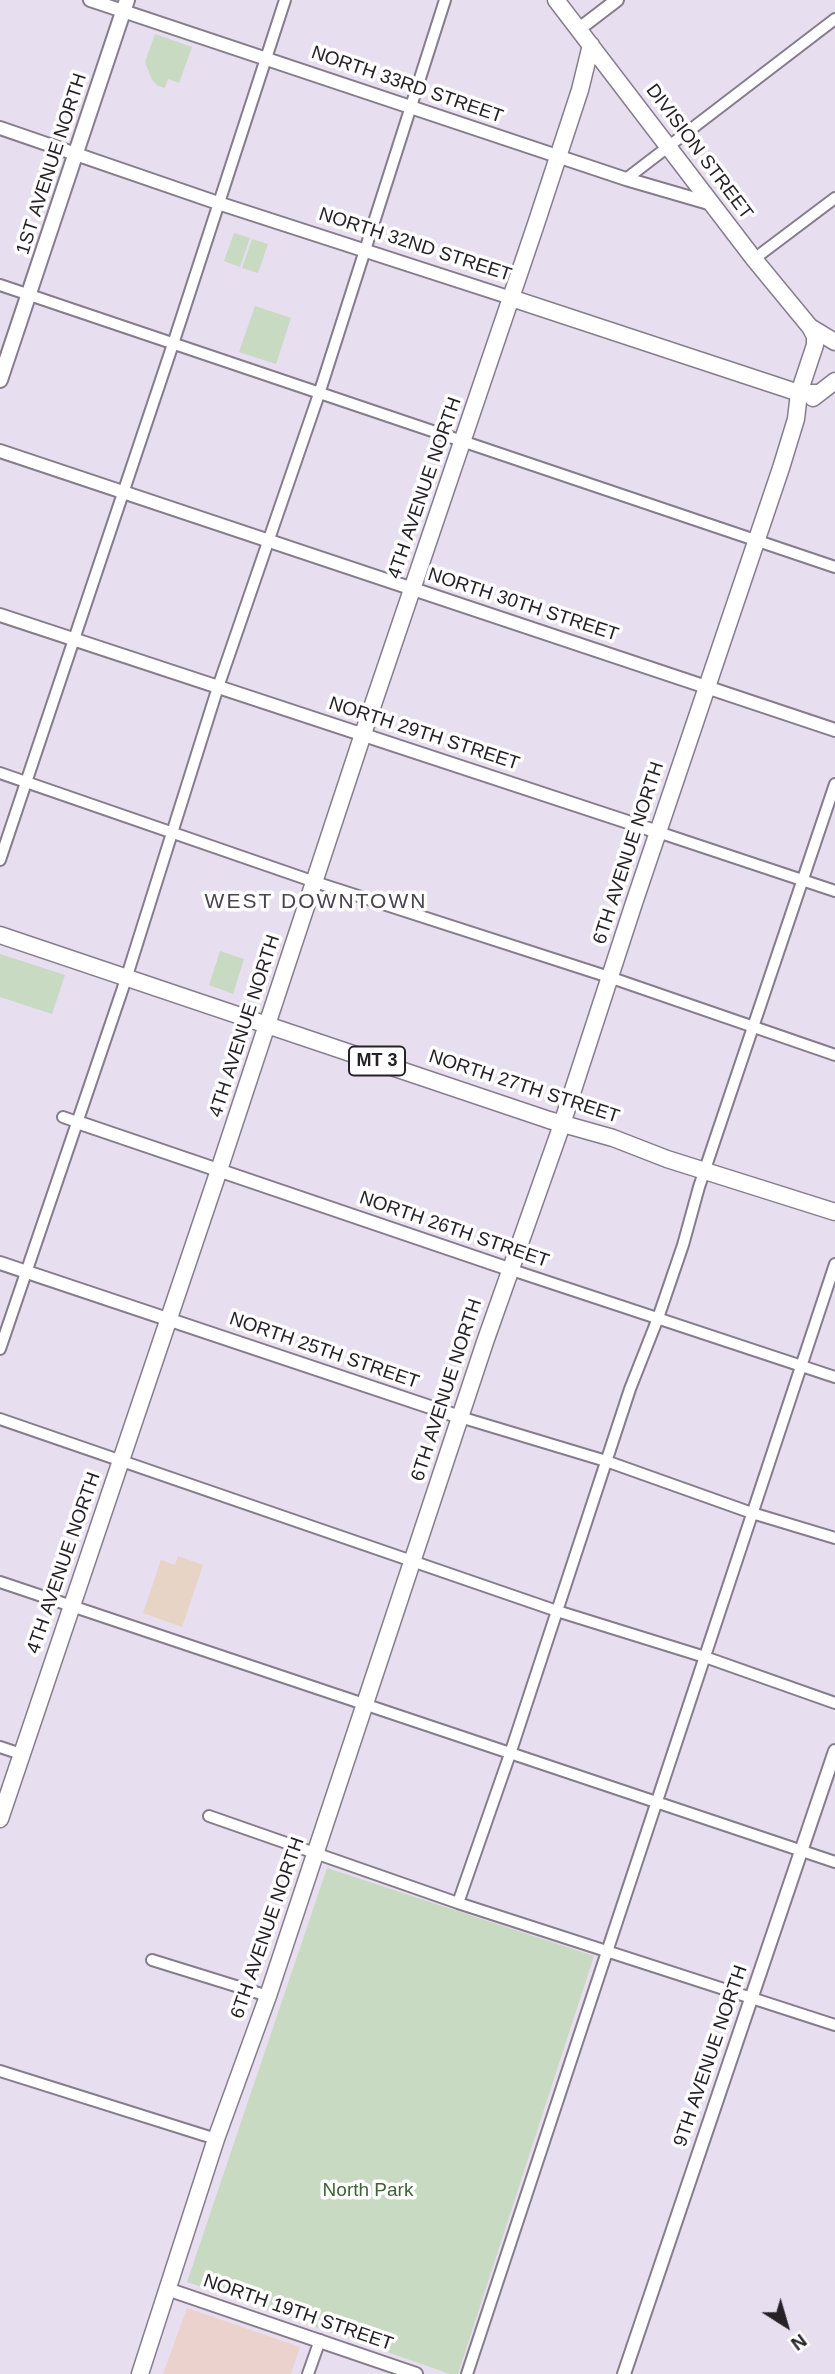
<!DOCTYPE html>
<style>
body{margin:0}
#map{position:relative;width:835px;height:2374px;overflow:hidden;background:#e7deef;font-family:Arial,sans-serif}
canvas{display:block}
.north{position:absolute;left:751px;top:2290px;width:70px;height:70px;-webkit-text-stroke:5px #fff;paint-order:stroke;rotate:143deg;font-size:19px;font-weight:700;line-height:28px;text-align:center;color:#252127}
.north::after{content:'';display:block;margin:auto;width:24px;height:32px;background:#252127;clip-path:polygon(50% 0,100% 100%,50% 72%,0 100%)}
</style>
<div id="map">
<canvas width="835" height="2374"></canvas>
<div class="north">N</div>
</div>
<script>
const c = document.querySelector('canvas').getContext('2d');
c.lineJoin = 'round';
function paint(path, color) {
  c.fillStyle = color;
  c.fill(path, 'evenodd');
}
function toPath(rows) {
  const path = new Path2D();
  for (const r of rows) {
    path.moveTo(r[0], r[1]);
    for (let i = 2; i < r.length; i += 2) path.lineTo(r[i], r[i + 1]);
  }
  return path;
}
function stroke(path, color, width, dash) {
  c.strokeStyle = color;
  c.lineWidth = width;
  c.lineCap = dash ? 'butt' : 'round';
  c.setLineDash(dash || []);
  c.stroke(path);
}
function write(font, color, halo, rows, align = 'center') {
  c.font = font + ' Arial,sans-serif';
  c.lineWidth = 7;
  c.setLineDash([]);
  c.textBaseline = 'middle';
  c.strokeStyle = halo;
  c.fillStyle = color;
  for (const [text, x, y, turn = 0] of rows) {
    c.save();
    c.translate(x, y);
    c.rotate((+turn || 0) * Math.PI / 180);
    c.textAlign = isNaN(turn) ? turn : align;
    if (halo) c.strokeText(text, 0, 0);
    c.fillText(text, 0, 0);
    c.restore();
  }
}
const industrial = toPath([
 [178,1556,203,1565,182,1627,143,1613,161,1560,175,1565]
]);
const education = toPath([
 [187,2308,300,2347,291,2374,163,2374]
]);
const green = toPath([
 [155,34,192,47,179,83,168,79,165,88,158,86,152,80,145,62],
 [234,233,250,238,240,267,224,261],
 [252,239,268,244,258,273,242,268],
 [255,306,291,318,276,364,239,352],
 [220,951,244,959,233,994,209,985],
 [0,954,65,975,52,1014,0,997],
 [327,1868,594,1956,458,2374,450,2374,187,2282]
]);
const minor = toPath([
 [626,179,835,19],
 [754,259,835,198],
 [0,285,835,567],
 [0,773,315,882,609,977,835,1055],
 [658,832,835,891],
 [0,860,173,344,285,0],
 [63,1117,77,1122],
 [509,1269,835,1377],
 [0,1349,126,979,218,687,319,394,445,0],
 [460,1417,606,1461,752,1513,835,1538],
 [0,1419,557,1611,705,1657,835,1703],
 [0,1582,835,1862],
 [0,1747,21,1754],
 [209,1816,458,1903,835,2025],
 [458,1903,510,1754,630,1389,658,1318,683,1245,699,1187,835,784],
 [152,1960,268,1996],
 [0,2071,216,2139],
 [308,2374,320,2340],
 [467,2374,835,1264]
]);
const tertiary = toPath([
 [90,0,626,179,712,204],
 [579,29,617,0],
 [0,128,218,203,511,298],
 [0,451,835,730],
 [0,615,658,832],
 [77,1122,509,1269],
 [0,1263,460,1417],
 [167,2289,416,2374],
 [624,2374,835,1751]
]);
const secondary = toPath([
 [0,380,127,0]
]);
const primary = toPath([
 [511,298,799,393,819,393],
 [810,327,835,342],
 [813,398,835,381],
 [0,935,549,1120,613,1138,667,1159,835,1212],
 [0,1819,219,1170,363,734,536,224,580,90,591,45],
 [140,2374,216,2139,268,1996,485,1342,559,1133,634,903,781,468,796,419,799,393,815,345,815,336,810,327,754,259,556,0]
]);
const shields = [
 [377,1061,56]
];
const shieldNames = [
 ["MT 3",377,1061]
];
const streetNames = [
 ["NORTH 33RD STREET",407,85,19],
 ["DIVISION STREET",699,152,53],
 ["1ST AVENUE NORTH",52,164,-72],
 ["NORTH 32ND STREET",415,245,18],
 ["4TH AVENUE NORTH",425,488,-71],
 ["NORTH 30TH STREET",523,605,18],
 ["NORTH 29TH STREET",424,734,18],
 ["6TH AVENUE NORTH",629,853,-72],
 ["4TH AVENUE NORTH",245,1026,-72],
 ["NORTH 27TH STREET",524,1087,18],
 ["NORTH 26TH STREET",454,1230,19],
 ["NORTH 25TH STREET",324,1351,19],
 ["6TH AVENUE NORTH",447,1390,-72],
 ["4TH AVENUE NORTH",64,1563,-71],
 ["6TH AVENUE NORTH",268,1928,-71],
 ["9TH AVENUE NORTH",711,2056,-71],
 ["NORTH 19TH STREET",298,2313,19]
];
const parkNames = [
 ["North Park",368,2191]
];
const neighbourhoodNames = [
 ["WEST DOWNTOWN",316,902]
];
paint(industrial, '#e8d4c5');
paint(education, '#ecd2cc');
paint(green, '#c8dac2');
stroke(minor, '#867d8c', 14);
stroke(tertiary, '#867d8c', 16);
stroke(secondary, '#867d8c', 18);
stroke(primary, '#867d8c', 19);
stroke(minor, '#fff', 10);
stroke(tertiary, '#fff', 12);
stroke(secondary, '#fff', 14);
stroke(primary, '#fff', 16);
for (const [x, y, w] of shields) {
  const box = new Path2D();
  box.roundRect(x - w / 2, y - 14.5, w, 29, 5);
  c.fillStyle = '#fff';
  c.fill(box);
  stroke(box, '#252127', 2);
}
write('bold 18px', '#252127', null, shieldNames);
write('19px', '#252127', '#fff', streetNames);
write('19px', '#416138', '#fff', parkNames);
c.letterSpacing = '2px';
write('21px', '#4b4351', '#fff', neighbourhoodNames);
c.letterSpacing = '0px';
</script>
